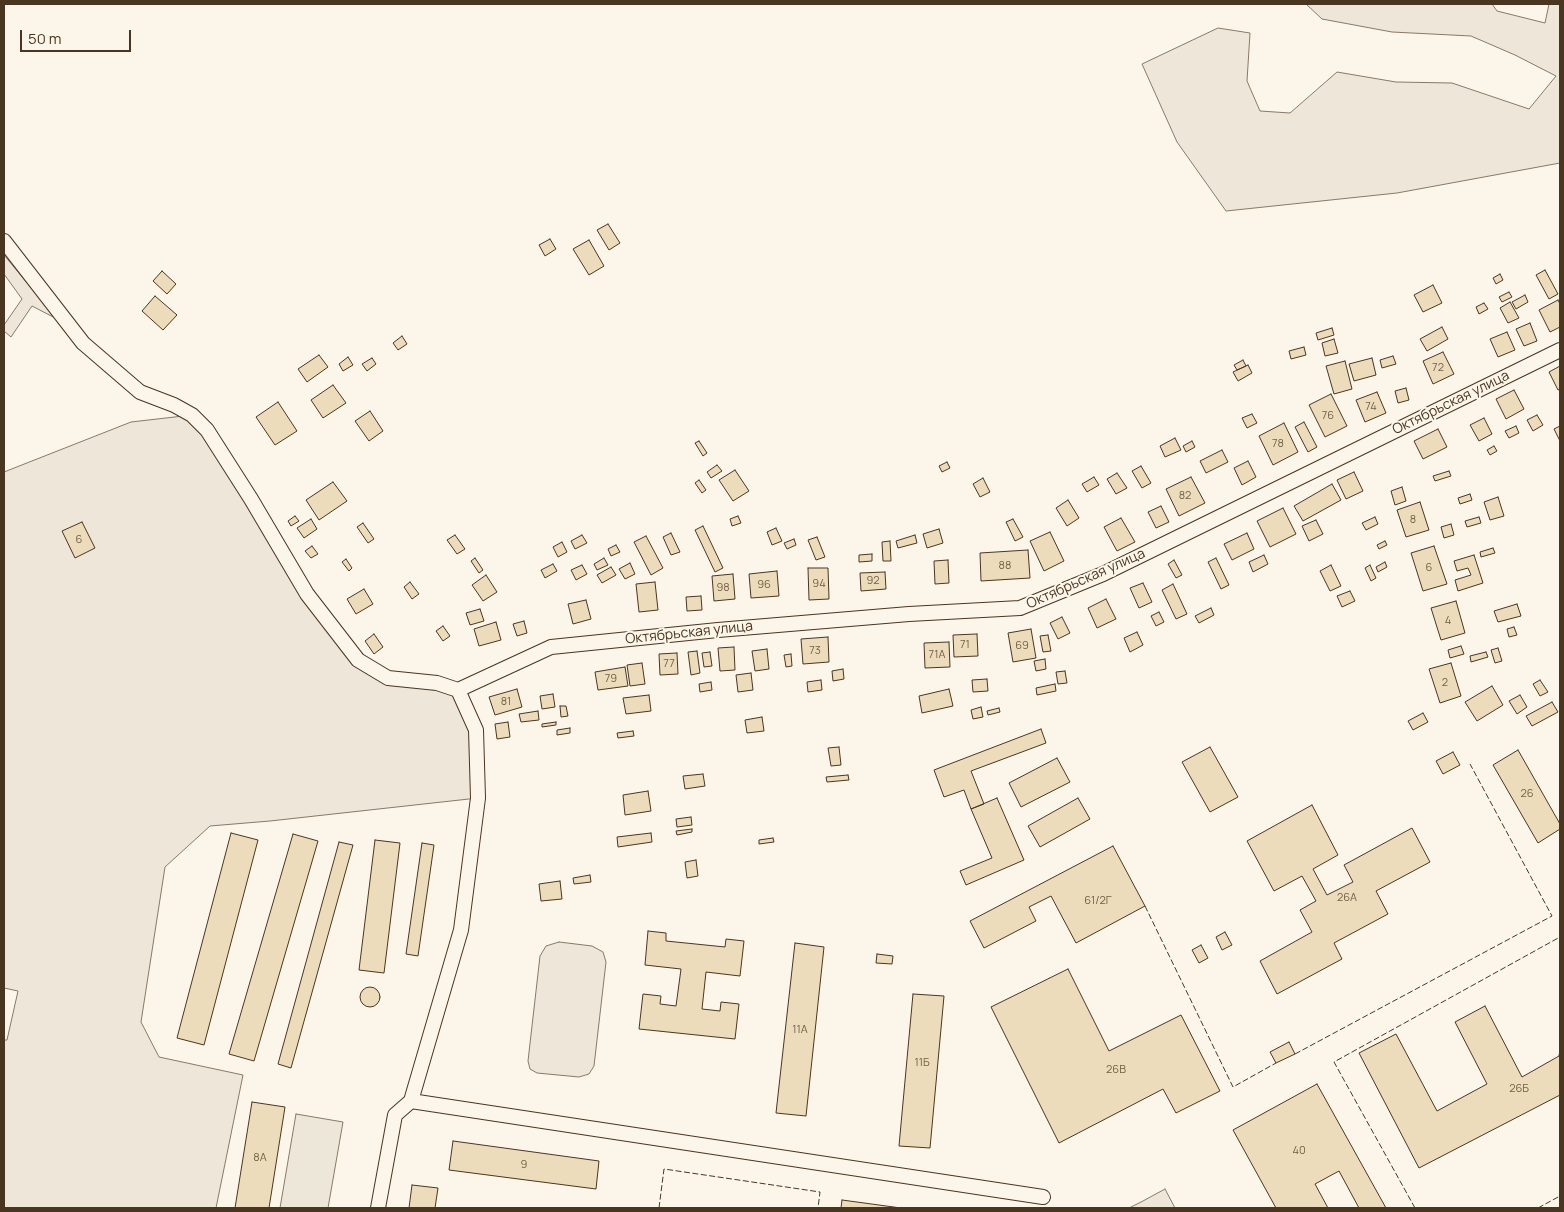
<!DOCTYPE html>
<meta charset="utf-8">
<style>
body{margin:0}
#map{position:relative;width:1564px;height:1212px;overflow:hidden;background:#fbf6e9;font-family:Manrope,sans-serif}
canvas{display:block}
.frame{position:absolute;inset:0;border:5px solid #4a3520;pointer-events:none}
.scale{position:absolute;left:20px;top:30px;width:111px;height:22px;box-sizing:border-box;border:2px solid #4a3520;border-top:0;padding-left:6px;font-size:15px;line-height:18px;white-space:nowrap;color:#4a3520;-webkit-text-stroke:4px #fbf6e9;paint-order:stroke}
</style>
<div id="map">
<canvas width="1564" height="1212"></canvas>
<div class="frame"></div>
<div class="scale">50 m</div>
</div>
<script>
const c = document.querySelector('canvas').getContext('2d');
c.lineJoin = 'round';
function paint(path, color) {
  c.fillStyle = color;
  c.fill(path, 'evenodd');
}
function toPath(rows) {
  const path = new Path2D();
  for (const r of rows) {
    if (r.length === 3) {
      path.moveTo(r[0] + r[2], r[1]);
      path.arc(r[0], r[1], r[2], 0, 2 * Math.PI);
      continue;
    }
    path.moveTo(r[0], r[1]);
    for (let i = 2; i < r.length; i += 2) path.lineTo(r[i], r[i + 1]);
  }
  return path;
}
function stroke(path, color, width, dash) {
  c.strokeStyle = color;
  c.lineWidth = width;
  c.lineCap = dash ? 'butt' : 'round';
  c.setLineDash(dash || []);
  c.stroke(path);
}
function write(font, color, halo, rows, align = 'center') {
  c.font = font + ' Manrope,sans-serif';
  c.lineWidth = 4;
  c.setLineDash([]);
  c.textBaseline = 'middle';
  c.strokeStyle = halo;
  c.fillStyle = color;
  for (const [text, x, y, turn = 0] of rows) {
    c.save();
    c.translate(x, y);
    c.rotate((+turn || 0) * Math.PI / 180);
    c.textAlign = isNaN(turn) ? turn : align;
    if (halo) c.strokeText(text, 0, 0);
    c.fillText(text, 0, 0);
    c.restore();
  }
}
const green = toPath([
 [1306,4,1492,4,1497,11,1545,23,1549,4,1560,4,1560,163,1397,193,1226,211,1177,142,1142,64,1218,28,1250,33,1247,81,1260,111,1290,113,1337,72,1396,82,1452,83,1529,109,1556,76,1515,55,1471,36,1392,32,1322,19,1306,4],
 [4,255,57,319,32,306,11,337,4,331,4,325,22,299,4,274,4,255],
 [192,415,358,660,388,678,458,690,476,730,478,798,270,821,210,826,165,867,141,1022,159,1057,243,1075,216,1208,4,1208,4,1040,7,1040,18,991,4,988,4,472,131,422,192,415],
 [559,942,592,946,603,952,606,962,594,1066,589,1074,579,1077,537,1073,530,1069,528,1061,540,956,546,946,559,942],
 [1165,1189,1175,1208,1129,1208,1143,1201,1165,1189]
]);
const parking = toPath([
 [296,1114,343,1122,328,1208,280,1208,296,1114]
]);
const building = toPath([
 [608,224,620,243,609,250,597,230,608,224],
 [550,239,556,249,545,256,539,245,550,239],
 [589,240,604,266,589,275,573,249,589,240],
 [1545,270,1558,294,1549,299,1536,275,1545,270],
 [162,271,176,284,167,294,153,281,162,271],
 [1500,274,1503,280,1496,284,1493,278,1500,274],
 [1433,285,1442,303,1423,312,1414,295,1433,285],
 [1509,292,1512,297,1502,302,1499,297,1509,292],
 [1525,295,1528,302,1516,309,1512,302,1525,295],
 [155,296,177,315,163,330,142,311,155,296],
 [1558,300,1560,304,1560,327,1550,332,1539,310,1558,300],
 [1510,302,1519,318,1508,323,1500,308,1510,302],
 [1484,303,1488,309,1479,314,1476,307,1484,303],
 [1530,323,1537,341,1524,346,1516,329,1530,323],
 [1442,327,1448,339,1427,351,1420,339,1442,327],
 [1332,328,1334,335,1318,340,1316,333,1332,328],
 [1507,332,1515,350,1498,357,1490,339,1507,332],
 [402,336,407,344,398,350,393,343,402,336],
 [1334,339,1338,353,1325,356,1322,343,1334,339],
 [1304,347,1306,355,1291,359,1289,351,1304,347],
 [1443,352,1454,374,1433,384,1423,361,1443,352],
 [319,355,328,367,307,382,298,369,319,355],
 [1393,356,1396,364,1382,368,1380,360,1393,356],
 [348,357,353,365,343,371,339,364,348,357],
 [372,358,376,364,367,371,362,364,372,358],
 [1372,358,1376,375,1354,381,1349,364,1372,358],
 [1243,360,1246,366,1237,370,1234,365,1243,360],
 [1345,361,1352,389,1334,394,1326,366,1345,361],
 [1248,365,1252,373,1238,381,1233,372,1248,365],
 [1560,366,1560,389,1558,390,1549,372,1560,366],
 [333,385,346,403,323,418,311,400,333,385],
 [1406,388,1409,400,1398,403,1395,391,1406,388],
 [1514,390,1524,409,1506,419,1496,399,1514,390],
 [1377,392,1386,413,1365,422,1356,400,1377,392],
 [1331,394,1347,426,1325,437,1309,405,1331,394],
 [278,402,297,431,275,445,256,417,278,402],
 [370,411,383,431,369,441,355,421,370,411],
 [1252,414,1257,423,1247,428,1242,418,1252,414],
 [1537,415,1543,425,1533,431,1527,420,1537,415],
 [1484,418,1492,434,1479,441,1470,425,1484,418],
 [1304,422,1317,447,1308,452,1295,427,1304,422],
 [1284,423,1298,452,1273,465,1259,436,1284,423],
 [1516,426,1519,433,1509,438,1505,431,1516,426],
 [1560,426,1560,441,1554,429,1560,426],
 [1438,429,1447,447,1423,459,1414,441,1438,429],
 [1175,438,1181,450,1165,457,1160,446,1175,438],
 [699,441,707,453,703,456,695,443,699,441],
 [1192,441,1195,447,1186,452,1183,446,1192,441],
 [1494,446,1497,451,1490,455,1487,450,1494,446],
 [1222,450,1228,462,1206,473,1200,461,1222,450],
 [1248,461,1256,477,1242,485,1234,468,1248,461],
 [947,462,950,468,942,472,939,466,947,462],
 [717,465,722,471,711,478,707,472,717,465],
 [1141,466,1151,483,1142,488,1132,471,1141,466],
 [735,470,749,491,733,501,719,480,735,470],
 [1449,471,1451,476,1435,481,1433,476,1449,471],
 [1354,472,1363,491,1346,499,1337,480,1354,472],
 [1117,473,1127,488,1116,494,1107,479,1117,473],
 [1094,477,1099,485,1087,492,1082,484,1094,477],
 [1191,477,1205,503,1179,516,1166,489,1191,477],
 [983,478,990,492,980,497,973,484,983,478],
 [699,480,706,490,702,493,695,483,699,480],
 [333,482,347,501,319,520,306,500,333,482],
 [1332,484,1341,500,1303,521,1294,506,1332,484],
 [1402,487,1406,501,1395,505,1391,491,1402,487],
 [1470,494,1472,500,1460,504,1458,498,1470,494],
 [1498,497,1504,516,1490,520,1484,502,1498,497],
 [1068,500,1079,518,1067,526,1056,508,1068,500],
 [1420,502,1429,530,1406,537,1397,510,1420,502],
 [1161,506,1169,522,1156,528,1148,512,1161,506],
 [1283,508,1296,534,1270,547,1257,521,1283,508],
 [295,516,299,521,291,526,288,521,295,516],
 [738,516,741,523,732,526,730,519,738,516],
 [1375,517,1378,524,1366,530,1362,523,1375,517],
 [1479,517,1481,523,1467,527,1465,521,1479,517],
 [1121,518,1135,542,1117,551,1104,527,1121,518],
 [311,519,317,529,304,538,297,528,311,519],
 [1013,519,1023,537,1015,541,1006,522,1013,519],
 [1316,520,1323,534,1309,541,1302,526,1316,520],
 [82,522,95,548,75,558,62,531,82,522],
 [363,523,374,539,368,543,357,527,363,523],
 [1451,524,1454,535,1444,538,1441,527,1451,524],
 [703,526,723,568,715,572,695,530,703,526],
 [776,528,782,541,772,545,767,532,776,528],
 [939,529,943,543,927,548,923,534,939,529],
 [1050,532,1064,561,1044,571,1030,541,1050,532],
 [671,533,680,552,671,555,663,537,671,533],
 [1247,533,1254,549,1232,560,1224,544,1247,533],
 [455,535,465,549,457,554,447,540,455,535],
 [582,535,587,543,575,549,571,541,582,535],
 [915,535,917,543,898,548,896,541,915,535],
 [646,536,663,568,651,575,634,542,646,536],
 [817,537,825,557,816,560,808,540,817,537],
 [794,539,796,545,787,549,784,543,794,539],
 [890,541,891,561,883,561,882,542,890,541],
 [1385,541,1387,545,1379,549,1377,545,1385,541],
 [562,542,567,552,558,557,553,547,562,542],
 [616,545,620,552,611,556,608,549,616,545],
 [312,546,318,554,311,558,305,551,312,546],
 [1434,546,1447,584,1423,591,1411,553,1434,546],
 [1493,548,1495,553,1481,557,1480,552,1493,548],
 [1028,550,1030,578,981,581,980,553,1028,550],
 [872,554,872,561,859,562,859,555,872,554],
 [1264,555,1268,564,1253,572,1249,562,1264,555],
 [1474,555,1483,583,1458,591,1455,580,1471,575,1468,568,1457,571,1454,561,1474,555],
 [475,558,483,570,479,573,471,561,475,558],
 [604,558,608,565,597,570,594,564,604,558],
 [1216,558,1229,585,1221,589,1208,562,1216,558],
 [346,559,352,568,349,571,342,562,346,559],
 [948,560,949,583,935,584,934,561,948,560],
 [1174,560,1182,575,1176,578,1168,564,1174,560],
 [1385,562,1387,567,1378,572,1376,567,1385,562],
 [630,563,635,574,625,579,619,569,630,563],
 [553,564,557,571,545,578,541,570,553,564],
 [582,565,587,574,576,580,571,570,582,565],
 [1331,565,1341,586,1330,591,1320,571,1331,565],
 [1370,565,1376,578,1371,581,1365,568,1370,565],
 [611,567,616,575,602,583,597,575,611,567],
 [808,568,828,568,829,599,809,600,808,568],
 [777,571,779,596,751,598,749,574,777,571],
 [885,572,886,589,861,591,860,573,885,572],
 [733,574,735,599,714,601,712,576,733,574],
 [486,575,497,592,483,601,472,585,486,575],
 [410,582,419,594,412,599,404,587,410,582],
 [655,582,658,610,639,612,636,584,655,582],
 [1143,583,1152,602,1139,608,1130,588,1143,583],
 [1173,584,1187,614,1176,619,1162,590,1173,584],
 [364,589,373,604,356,614,347,599,364,589],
 [1350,591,1355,601,1342,607,1337,596,1350,591],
 [701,596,702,610,687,611,686,597,701,596],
 [1106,599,1116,619,1097,628,1088,608,1106,599],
 [586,600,591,619,573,624,568,604,586,600],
 [1456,601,1465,633,1441,640,1431,608,1456,601],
 [1517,604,1521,616,1498,622,1494,611,1517,604],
 [1211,608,1214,615,1199,623,1195,616,1211,608],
 [480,609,484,621,470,625,466,613,480,609],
 [1159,612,1164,622,1156,626,1151,616,1159,612],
 [1062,617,1070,633,1058,639,1050,623,1062,617],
 [524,621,527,633,517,636,513,624,524,621],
 [496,622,501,640,479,646,474,629,496,622],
 [443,626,450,636,443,641,436,631,443,626],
 [1514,627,1517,635,1509,637,1507,629,1514,627],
 [1031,629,1036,658,1013,662,1008,633,1031,629],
 [1137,632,1143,645,1130,652,1124,638,1137,632],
 [374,634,383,647,374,654,365,641,374,634],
 [977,634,978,656,954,657,953,635,977,634],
 [1048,635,1051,651,1043,652,1040,636,1048,635],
 [828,637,829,662,803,664,801,639,828,637],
 [949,642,950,667,925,668,924,643,949,642],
 [1461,646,1464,654,1450,658,1448,650,1461,646],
 [734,647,735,670,720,671,718,648,734,647],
 [1498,648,1502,661,1495,663,1491,650,1498,648],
 [767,649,769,669,755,671,752,651,767,649],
 [697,651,700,673,691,675,688,652,697,651],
 [710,652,712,666,704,667,702,653,710,652],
 [1486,652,1488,657,1471,662,1470,656,1486,652],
 [677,653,678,674,660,675,659,654,677,653],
 [791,654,792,666,786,667,784,655,791,654],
 [1045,659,1046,669,1036,671,1034,661,1045,659],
 [642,663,645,684,630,686,627,665,642,663],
 [1451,663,1461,696,1440,703,1429,669,1451,663],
 [625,667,628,686,598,690,595,672,625,667],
 [843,669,844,679,833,681,832,671,843,669],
 [1065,671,1067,683,1058,684,1056,672,1065,671],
 [751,673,753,690,738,692,736,675,751,673],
 [987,679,988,691,973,692,972,680,987,679],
 [821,680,822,690,808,692,807,682,821,680],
 [1540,680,1548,692,1540,696,1533,684,1540,680],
 [711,682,712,690,700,692,699,684,711,682],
 [1055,684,1056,691,1037,695,1036,688,1055,684],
 [1492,686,1503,705,1477,721,1465,702,1492,686],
 [517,689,522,707,495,715,489,697,517,689],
 [949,689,953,706,922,713,919,696,949,689],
 [553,694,555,707,542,709,540,696,553,694],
 [649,695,651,711,626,714,623,698,649,695],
 [1520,695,1527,707,1517,714,1509,701,1520,695],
 [1552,702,1558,712,1532,726,1526,716,1552,702],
 [560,706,566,706,568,716,561,717,560,706],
 [981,707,983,717,973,719,971,710,981,707],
 [999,708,1000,712,988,715,987,711,999,708],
 [538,711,539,720,521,722,519,714,538,711],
 [1423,713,1428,722,1413,730,1408,721,1423,713],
 [762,717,764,731,747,733,745,720,762,717],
 [508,722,510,737,497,739,495,724,508,722],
 [556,722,556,725,542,727,542,724,556,722],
 [570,728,570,733,557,735,557,730,570,728],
 [1041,729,1046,743,971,771,984,804,971,809,964,790,944,797,934,770,1041,729],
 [633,731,634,736,618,738,617,733,633,731],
 [839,747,841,765,831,766,828,748,839,747],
 [1210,747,1238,797,1210,812,1182,762,1210,747],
 [1518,750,1560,824,1560,829,1538,843,1493,765,1518,750],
 [1453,752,1460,765,1443,774,1436,761,1453,752],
 [1057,758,1070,782,1021,807,1009,783,1057,758],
 [703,774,705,786,685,789,683,776,703,774],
 [848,775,849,780,827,782,826,777,848,775],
 [648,791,651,811,625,815,623,795,648,791],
 [997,798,1024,860,966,885,960,871,992,858,971,809,997,798],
 [1078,798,1090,819,1040,847,1028,826,1078,798],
 [1312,805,1338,855,1313,869,1327,895,1353,882,1344,865,1412,828,1430,862,1376,891,1388,914,1334,943,1342,959,1277,994,1260,961,1312,932,1300,910,1316,901,1302,876,1274,891,1247,841,1312,805],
 [691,817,692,825,677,827,676,819,691,817],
 [692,829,692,832,677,835,676,831,692,829],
 [231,833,258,840,204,1045,177,1038,231,833],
 [651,833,652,842,618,847,617,837,651,833],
 [293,834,318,841,254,1061,229,1054,293,834],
 [773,838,774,842,759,844,759,840,773,838],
 [375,840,400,843,384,973,359,970,375,840],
 [339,842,353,845,291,1068,278,1064,339,842],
 [422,843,434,845,418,956,406,954,422,843],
 [1113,846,1145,906,1076,943,1051,896,1029,907,1036,921,984,948,970,921,1113,846],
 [696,860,698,876,687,878,685,862,696,860],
 [590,875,591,882,574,884,573,878,590,875],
 [560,881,562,899,541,901,539,884,560,881],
 [648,931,666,933,666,941,725,947,726,939,744,941,740,976,706,972,702,1009,720,1011,721,1002,739,1004,735,1039,639,1029,643,994,661,996,660,1004,676,1006,681,969,645,965,648,931],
 [1225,932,1232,945,1222,950,1216,937,1225,932],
 [795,943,824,947,806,1116,776,1113,795,943],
 [1201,945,1208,958,1199,963,1192,950,1201,945],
 [877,954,893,956,892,964,876,963,877,954],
 [1068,969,1109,1051,1181,1015,1220,1091,1176,1113,1163,1089,1059,1143,991,1007,1068,969],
 [370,997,10],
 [913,994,944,996,930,1148,899,1146,913,994],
 [1485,1006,1522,1077,1559,1056,1560,1050,1560,1095,1419,1168,1359,1053,1396,1034,1437,1111,1487,1084,1455,1022,1485,1006],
 [1289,1042,1295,1054,1276,1063,1270,1052,1289,1042],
 [1317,1084,1386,1208,1359,1208,1339,1171,1315,1184,1328,1208,1276,1208,1233,1130,1317,1084],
 [252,1102,285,1107,269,1208,235,1208,252,1102],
 [453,1141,599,1161,596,1189,449,1170,453,1141],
 [412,1185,438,1188,435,1208,409,1208,412,1185],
 [842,1200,901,1208,841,1208,842,1200]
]);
const street = toPath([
 [4,241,83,343,140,392,174,405,192,415,207,430,251,499,307,594,358,660,388,678,437,683,458,690,476,730,478,798,461,930,411,1101,395,1115,378,1208],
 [458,690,551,647,718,630,909,614,1020,608,1103,574,1560,350],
 [411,1101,1043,1197]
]);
const fence = toPath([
 [1145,906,1233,1087,1276,1063],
 [1295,1054,1552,916,1470,764],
 [659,1208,664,1169,820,1192,818,1208],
 [1415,1208,1334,1062,1560,937],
 [1538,1208,1560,1196]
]);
const numberNames = [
 ["72",1438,368],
 ["74",1371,407],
 ["76",1328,416],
 ["78",1278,444],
 ["82",1185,496],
 ["8",1413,520],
 ["6",79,540],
 ["88",1005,566],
 ["6",1429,568],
 ["92",873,581],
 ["94",819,584],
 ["96",764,585],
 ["98",723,588],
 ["4",1448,621],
 ["71",965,645],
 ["69",1022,646],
 ["73",815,651],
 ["71А",937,655],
 ["77",669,664],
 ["79",611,679],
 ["2",1445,683],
 ["81",506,702],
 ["26",1527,794],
 ["26А",1347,898],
 ["61/2Г",1098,901],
 ["11А",800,1030],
 ["11Б",922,1063],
 ["26В",1116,1070],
 ["26Б",1519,1089],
 ["40",1299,1151],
 ["8А",260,1158],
 ["9",524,1165]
];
const streetNames = [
 ["Октябрьская улица",1451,403,-26],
 ["Октябрьская улица",1086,579,-24],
 ["Октябрьская улица",689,633,-6]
];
paint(green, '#ede6d9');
stroke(green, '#887966', 1);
paint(parking, '#ede7d9');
stroke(parking, '#887966', 1);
paint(building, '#ecdcbc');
stroke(building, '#4a3520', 1);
stroke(street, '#4a3520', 16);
stroke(street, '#fbf6e9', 14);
stroke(fence, '#4a3520', 1, [6, 2.5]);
write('11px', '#725f47', null, numberNames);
write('14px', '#4a3520', '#fbf6e9', streetNames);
</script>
